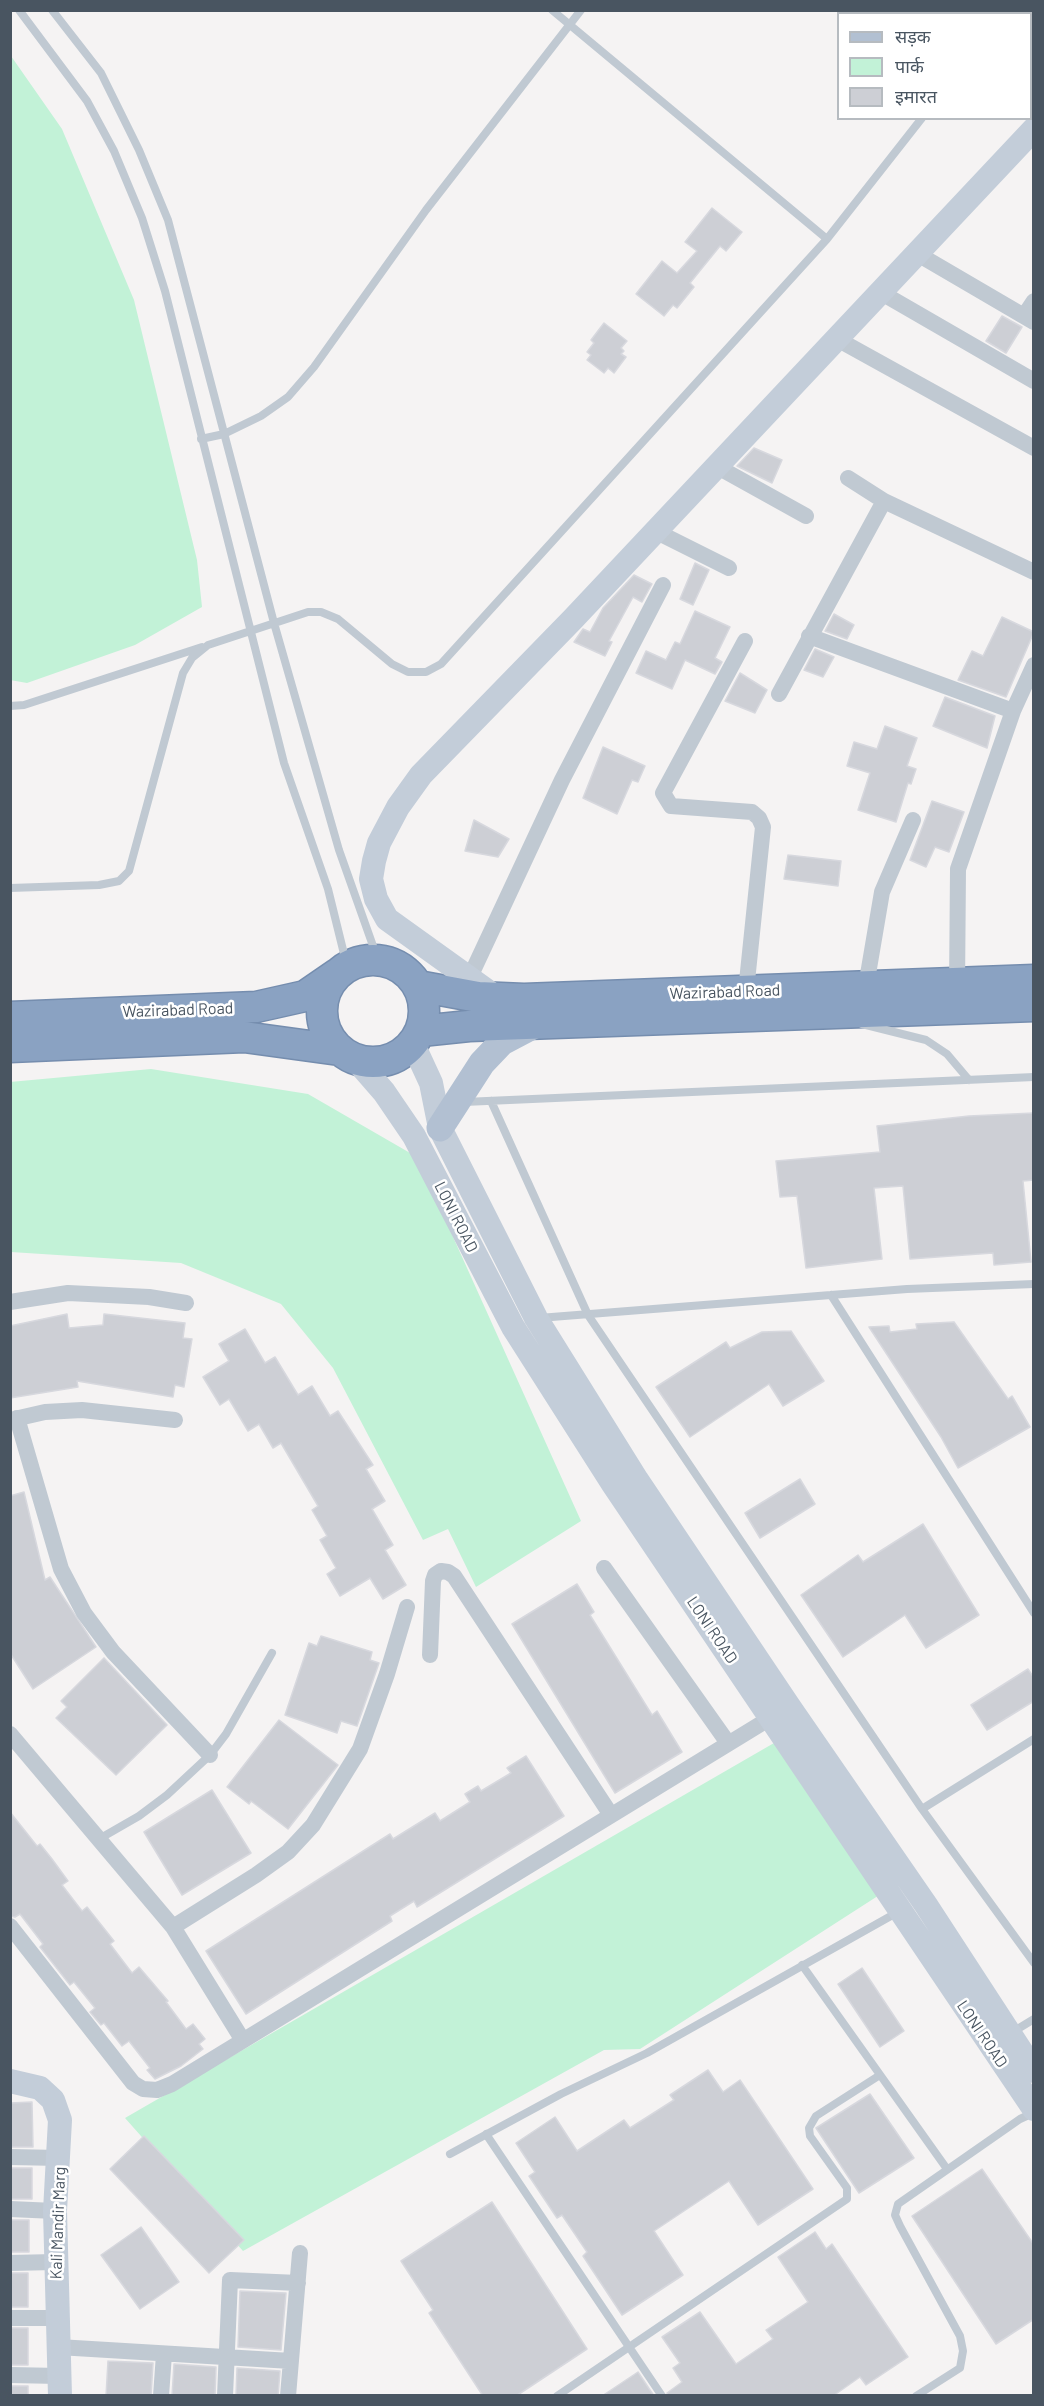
<!DOCTYPE html>
<meta charset="utf-8">
<style>
body{margin:0}
#map{position:relative;width:1044px;height:2406px;overflow:hidden;background:#f5f3f3;font-family:Barlow,"Noto Sans Devanagari",sans-serif}
canvas{display:block}
.frame{position:absolute;inset:0;border:12px solid #495561;pointer-events:none}
.legend{position:absolute;left:837px;top:12px;width:195px;height:108px;box-sizing:border-box;background:#fff;border:2px solid #b6bbc0;margin:0;padding:8px 10px;list-style:none;font-size:18px;color:#495561}
.legend li{display:flex;align-items:center;gap:12px;height:30px}
.legend b{width:30px;border:2px solid #b6bbc0}
</style>
<div id="map">
<canvas width="1044" height="2406"></canvas>
<div class="frame"></div>
<ul class="legend">
<li><b style="height:8px;background:#b2c0d2"></b>सड़क</li>
<li><b style="height:16px;background:#c2f2d7"></b>पार्क</li>
<li><b style="height:16px;background:#cdcfd5"></b>इमारत</li>
</ul>
</div>
<script>
const c = document.querySelector('canvas').getContext('2d');
c.lineJoin = 'round';
function paint(path, color) {
  c.fillStyle = color;
  c.fill(path, 'evenodd');
}
function toPath(rows) {
  const path = new Path2D();
  for (const r of rows) {
    if (r.length === 3) {
      path.moveTo(r[0] + r[2], r[1]);
      path.arc(r[0], r[1], r[2], 0, 2 * Math.PI);
      continue;
    }
    path.moveTo(r[0], r[1]);
    for (let i = 2; i < r.length; i += 2) path.lineTo(r[i], r[i + 1]);
  }
  return path;
}
function stroke(path, color, width, dash) {
  c.strokeStyle = color;
  c.lineWidth = width;
  c.lineCap = dash ? 'butt' : 'round';
  c.setLineDash(dash || []);
  c.stroke(path);
}
function write(font, color, halo, rows, align = 'center') {
  c.font = font + ' Barlow,sans-serif';
  c.lineWidth = 5;
  c.setLineDash([]);
  c.textBaseline = 'middle';
  c.strokeStyle = halo;
  c.fillStyle = color;
  for (const [text, x, y, turn = 0] of rows) {
    c.save();
    c.translate(x, y);
    c.rotate((+turn || 0) * Math.PI / 180);
    c.textAlign = isNaN(turn) ? turn : align;
    if (halo) c.strokeText(text, 0, 0);
    c.fillText(text, 0, 0);
    c.restore();
  }
}
const green = toPath([
 [11,56,62,129,134,300,197,560,202,607,135,645,27,683,10,680],
 [151,1069,308,1094,417,1157,581,1521,476,1587,448,1529,423,1540,333,1368,281,1304,181,1263,11,1252,10,1082],
 [774,1743,884,1892,640,2049,604,2050,243,2251,125,2118]
]);
const building = toPath([
 [712,208,742,232,726,251,720,246,690,283,694,287,677,308,673,305,664,316,636,294,662,261,677,273,697,251,685,242,712,208],
 [1002,316,1022,327,1006,353,986,341,1002,316],
 [604,323,627,341,621,348,624,351,621,354,626,357,614,373,608,368,604,373,587,360,591,355,587,352,594,343,591,340,604,323],
 [754,448,782,460,772,483,737,466,754,448],
 [695,563,709,570,693,605,680,599,695,563],
 [634,575,652,584,642,602,633,597,609,641,612,642,605,656,574,642,583,629,590,632,603,608,634,575],
 [695,611,730,627,715,658,722,662,715,674,685,660,672,689,636,673,646,651,666,660,675,642,680,644,695,611],
 [834,614,854,625,847,639,825,631,834,614],
 [1002,617,1034,632,1006,697,958,680,972,651,983,656,1002,617],
 [815,649,834,657,823,677,804,670,815,649],
 [740,673,767,690,755,713,725,701,740,673],
 [945,697,995,716,987,748,933,726,945,697],
 [885,726,917,738,907,766,916,769,911,784,908,783,896,822,858,810,870,773,847,766,854,742,877,749,885,726],
 [603,747,645,766,638,782,632,780,617,814,583,798,603,747],
 [932,801,964,812,949,852,935,847,926,867,910,860,932,801],
 [474,820,509,839,498,857,465,851,474,820],
 [788,855,841,861,838,886,784,879,788,855],
 [1034,1113,1034,1180,1023,1181,1031,1262,994,1265,993,1253,910,1259,903,1186,874,1188,882,1259,806,1268,797,1196,780,1197,776,1161,880,1152,877,1126,969,1116,1034,1113],
 [67,1314,69,1328,103,1325,104,1314,185,1323,183,1338,192,1339,184,1387,175,1385,173,1397,77,1381,78,1387,10,1398,10,1326,67,1314],
 [954,1322,1008,1399,1012,1396,1030,1427,958,1468,941,1437,869,1327,889,1326,890,1332,917,1329,916,1324,954,1322],
 [245,1329,265,1363,275,1357,298,1395,312,1386,330,1416,338,1411,373,1465,366,1469,385,1501,372,1509,393,1545,385,1550,406,1585,383,1599,370,1578,340,1596,327,1574,336,1568,320,1540,327,1536,312,1510,318,1506,281,1443,273,1448,259,1424,248,1431,229,1399,220,1405,203,1377,229,1361,219,1344,245,1329],
 [791,1331,824,1381,783,1406,769,1384,690,1437,656,1387,726,1342,730,1348,762,1332,791,1331],
 [800,1479,815,1504,760,1538,745,1513,800,1479],
 [24,1492,45,1580,50,1577,96,1647,33,1689,10,1653,10,1496,24,1492],
 [923,1524,979,1615,926,1648,905,1615,843,1657,801,1595,858,1555,863,1562,923,1524],
 [577,1584,594,1612,590,1615,652,1715,657,1711,682,1752,615,1793,512,1624,577,1584],
 [321,1636,372,1652,370,1660,379,1663,357,1726,341,1721,337,1733,285,1715,309,1643,317,1646,321,1636],
 [104,1658,167,1725,116,1775,56,1718,67,1707,61,1701,104,1658],
 [1028,1669,1034,1678,1034,1701,987,1730,971,1705,1028,1669],
 [279,1720,338,1765,288,1829,251,1801,249,1804,227,1787,279,1720],
 [526,1756,564,1816,417,1907,414,1901,390,1916,392,1921,246,2014,206,1951,390,1834,393,1839,435,1813,440,1821,470,1802,465,1794,478,1786,481,1791,511,1773,507,1768,526,1756],
 [212,1790,251,1853,182,1895,144,1832,212,1790],
 [10,1812,37,1846,40,1844,52,1859,68,1881,62,1885,82,1911,87,1907,114,1941,110,1944,132,1973,139,1967,168,2001,166,2002,186,2029,193,2024,205,2039,199,2044,203,2049,181,2066,155,2079,147,2070,150,2068,129,2041,122,2046,104,2023,101,2025,90,2012,95,2008,74,1982,70,1985,40,1947,43,1944,20,1914,15,1917,10,1916,10,1812],
 [862,1968,904,2031,880,2047,838,1984,862,1968],
 [708,2070,723,2092,740,2080,813,2189,758,2225,729,2181,654,2231,683,2275,622,2315,583,2256,587,2252,562,2215,557,2218,529,2176,535,2172,516,2143,555,2117,577,2151,624,2120,630,2128,674,2100,670,2095,708,2070],
 [870,2094,914,2158,859,2193,816,2128,870,2094],
 [32,2102,33,2147,10,2147,10,2103,32,2102],
 [144,2136,244,2240,209,2273,110,2169,144,2136],
 [10,2168,32,2168,32,2199,10,2199,10,2168],
 [982,2169,1034,2245,1034,2319,996,2344,912,2216,982,2169],
 [492,2202,587,2349,516,2396,483,2396,429,2313,433,2310,401,2261,492,2202],
 [10,2220,29,2220,29,2252,10,2252,10,2220],
 [141,2227,179,2282,140,2309,101,2255,141,2227],
 [815,2232,826,2249,832,2244,908,2357,866,2385,860,2377,833,2396,668,2396,667,2393,682,2382,673,2368,680,2363,662,2337,700,2312,736,2364,773,2339,766,2330,808,2302,778,2257,815,2232],
 [10,2273,28,2273,28,2307,10,2307,10,2273],
 [240,2291,286,2293,281,2350,238,2347,240,2291],
 [10,2328,28,2328,28,2365,10,2365,10,2328],
 [108,2361,153,2363,151,2396,106,2396,108,2361],
 [174,2364,216,2367,215,2396,172,2396,174,2364],
 [237,2368,280,2371,278,2396,236,2396,237,2368],
 [638,2372,654,2396,602,2396,638,2372],
 [10,2386,28,2386,28,2396,10,2396,10,2386]
]);
const lane = toPath([
 [19,10,87,101,114,151,142,218,165,291,284,763,328,889,347,966],
 [52,10,101,73,139,150,168,220,274,623,339,850,378,960],
 [552,10,827,239],
 [1006,14,1008,10],
 [201,439,224,434,261,416,288,397,314,367,426,210,581,10],
 [10,706,24,705,202,647],
 [10,888,99,885,119,881,129,871,183,673,192,658,208,645,308,612,321,612,338,619,392,664,408,672,426,672,441,664,827,239,922,118],
 [862,1024,926,1040,947,1054,969,1080],
 [491,1101,588,1315,922,1809,1034,1963],
 [464,1102,1034,1077],
 [831,1295,1034,1613],
 [539,1318,907,1289,1034,1284],
 [922,1809,1034,1739],
 [99,1839,139,1816,167,1795,210,1755,226,1734,272,1653],
 [802,1965,947,2169],
 [1011,2033,1034,2019],
 [486,2134,662,2396],
 [450,2154,561,2094,647,2053,898,1912],
 [557,2396,847,2199,847,2188,810,2136,809,2128,816,2116,880,2075],
 [916,2396,960,2368,963,2351,960,2336,900,2226,895,2215,898,2204,1020,2119,1033,2113]
]);
const street = toPath([
 [916,253,1034,322],
 [880,292,1034,381],
 [1024,316,1034,301],
 [837,339,1034,448],
 [716,466,806,516],
 [848,478,884,501,1034,572],
 [655,531,729,568],
 [809,636,1013,711],
 [745,641,663,793,671,806,752,812,759,818,763,827,746,991],
 [779,694,884,501],
 [470,977,562,780,663,585],
 [866,986,882,892,913,820],
 [957,990,958,869,1013,711,1034,665],
 [10,1302,68,1293,149,1297,186,1303],
 [17,1418,61,1569,84,1613,113,1652,210,1755],
 [10,1420,45,1412,82,1410,175,1420],
 [604,1568,728,1743],
 [430,1655,433,1581,435,1575,441,1571,448,1572,454,1576,611,1815],
 [10,1734,173,1927,242,2039],
 [10,1926,133,2083,143,2089,157,2090,172,2084,772,1717],
 [173,1927,256,1875,288,1852,313,1825,360,1749,387,1674,407,1607],
 [10,2157,60,2158],
 [10,2209,55,2211],
 [10,2263,55,2262],
 [10,2318,56,2318],
 [58,2347,291,2361],
 [10,2375,59,2376],
 [161,2396,164,2354],
 [225,2396,230,2280,298,2283],
 [288,2396,300,2253]
]);
const secondary = toPath([
 [497,998,387,919,376,899,371,879,374,861,379,843,398,807,421,775,573,619,1034,129],
 [413,1044,431,1083,440,1128,536,1318,637,1480,788,1705,926,1905,1034,2071],
 [357,1061,384,1092,414,1136,513,1327,613,1484,1034,2109],
 [10,2081,40,2088,53,2100,60,2120,55,2211,60,2396]
]);
const primary = toPath([
 [440,1128,482,1063,502,1042,538,1023]
]);
const highway = toPath([
 [373,1011,51],
 [418,986,478,997,524,999,1034,980],
 [10,1017,256,1007,305,996,337,974],
 [421,1031,469,1026,1034,1006],
 [10,1047,244,1037,339,1050]
]);
const streetNames = [
 ["Wazirabad Road",725,992,-2],
 ["Wazirabad Road",178,1010,-2],
 ["LONI ROAD",456,1217,63],
 ["LONI ROAD",712,1630,56],
 ["LONI ROAD",982,2034,56],
 ["Kali Mandir Marg",58,2223,-88]
];
paint(green, '#c2f2d7');
paint(building, '#cdcfd5');
stroke(building, '#d7d8de', 1.5);
stroke(highway, '#758dae', 33);
stroke(lane, '#c0c9d2', 8);
stroke(street, '#c0c9d2', 16);
stroke(secondary, '#c3cdd9', 24);
stroke(primary, '#b2c0d2', 27);
stroke(highway, '#8aa2c2', 30);
write('16px', '#495561', '#fff', streetNames);
</script>
